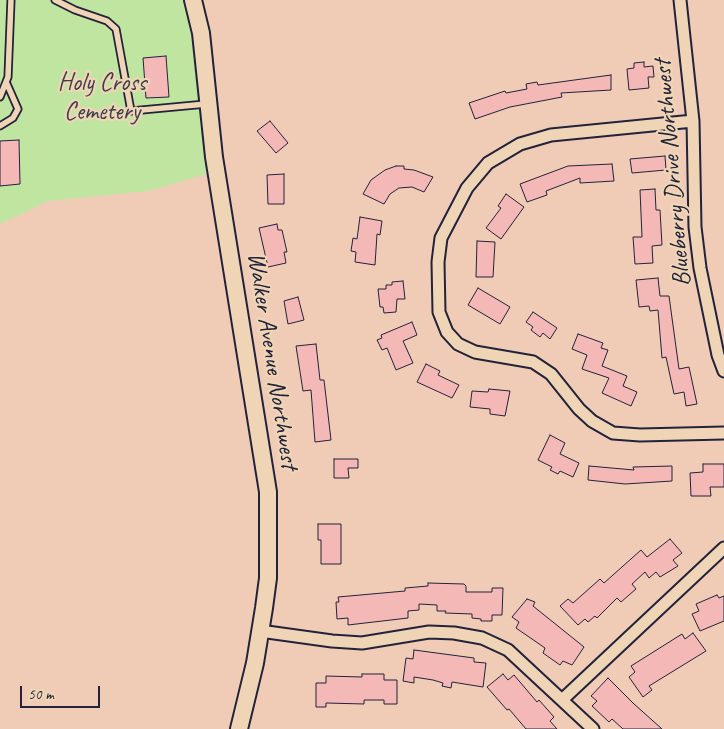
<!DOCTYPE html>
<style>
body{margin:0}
#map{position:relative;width:724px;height:729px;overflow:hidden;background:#f0ccb6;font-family:Caveat,sans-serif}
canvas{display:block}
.scale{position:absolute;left:20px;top:686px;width:80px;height:22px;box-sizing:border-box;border:2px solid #22223b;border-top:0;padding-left:6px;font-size:15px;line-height:18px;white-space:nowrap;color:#22223b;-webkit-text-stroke:4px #efd5b6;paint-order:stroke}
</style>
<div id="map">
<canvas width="724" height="729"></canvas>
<div class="scale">50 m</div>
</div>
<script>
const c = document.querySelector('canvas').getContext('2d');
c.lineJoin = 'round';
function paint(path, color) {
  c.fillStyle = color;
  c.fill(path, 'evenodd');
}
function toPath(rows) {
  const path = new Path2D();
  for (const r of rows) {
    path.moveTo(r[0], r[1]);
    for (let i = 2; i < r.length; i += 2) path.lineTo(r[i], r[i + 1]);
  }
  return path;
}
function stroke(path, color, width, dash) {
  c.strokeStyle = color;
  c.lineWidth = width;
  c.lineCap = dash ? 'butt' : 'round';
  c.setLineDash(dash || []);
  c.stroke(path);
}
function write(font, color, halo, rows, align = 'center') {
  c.font = font + ' Caveat,sans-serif';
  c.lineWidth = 4.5;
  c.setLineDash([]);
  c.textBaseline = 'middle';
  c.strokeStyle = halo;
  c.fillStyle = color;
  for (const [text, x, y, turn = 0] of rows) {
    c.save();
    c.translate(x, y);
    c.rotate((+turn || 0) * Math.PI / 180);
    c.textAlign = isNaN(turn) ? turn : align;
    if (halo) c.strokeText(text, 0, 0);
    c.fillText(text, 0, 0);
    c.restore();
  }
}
const green = toPath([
 [0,0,183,0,199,69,210,173,148,191,48,201,0,224]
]);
const building = toPath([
 [166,56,169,97,146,98,143,58,166,56],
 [644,62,644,67,653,66,654,77,648,77,649,88,629,90,627,69,634,68,634,63,644,62],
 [611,75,611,90,561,93,562,97,510,107,475,119,469,103,505,91,506,93,527,89,526,84,537,82,538,85,611,75],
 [270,121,288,143,276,153,257,131,270,121],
 [19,140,20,184,0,186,0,141,19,140],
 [665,156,666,170,632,173,630,159,665,156],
 [612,164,614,181,580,183,580,178,546,191,547,195,527,202,520,184,568,166,612,164],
 [396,166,404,166,404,169,414,170,433,177,424,192,412,187,399,188,390,194,384,204,363,194,371,180,385,170,396,166],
 [284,174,284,204,268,204,267,175,284,174],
 [655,189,656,210,660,210,662,245,652,246,653,263,635,264,633,237,642,237,640,190,655,189],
 [506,194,524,207,501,239,486,228,501,208,498,206,506,194],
 [360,217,382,221,380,235,377,234,375,265,355,262,356,252,351,251,353,238,357,239,360,217],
 [277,224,278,230,282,230,287,252,284,252,286,263,268,267,259,228,277,224],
 [477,241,495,242,493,277,476,277,477,241],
 [658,278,660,296,669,296,679,369,689,367,697,404,686,406,684,392,674,394,666,357,662,358,658,310,650,311,649,306,639,307,636,280,658,278],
 [403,281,405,299,397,299,396,312,384,313,383,307,380,307,378,289,386,289,386,285,392,285,392,282,403,281],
 [478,288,510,307,500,324,468,305,478,288],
 [298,297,304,320,288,324,284,301,298,297],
 [533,312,557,328,550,339,543,333,540,337,531,330,533,327,526,322,533,312],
 [412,322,417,335,403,341,413,363,396,370,387,348,382,350,377,340,382,338,381,335,412,322],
 [578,334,603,343,601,348,608,350,602,366,627,376,623,386,637,392,631,406,602,393,609,378,582,369,587,355,572,349,578,334],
 [316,344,320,380,324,380,331,440,315,442,311,390,303,391,296,346,316,344],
 [426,364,440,371,438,375,459,385,452,398,417,382,426,364],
 [489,389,510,391,505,416,490,414,490,409,470,407,472,391,488,392,489,389],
 [550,435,565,443,560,454,579,463,573,477,560,471,558,474,550,470,552,467,538,460,550,435],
 [334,459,358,459,358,468,348,468,349,478,334,478,334,459],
 [703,464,724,464,724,487,710,487,711,496,691,496,690,473,703,472,703,464],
 [589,466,634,470,633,467,672,466,672,481,625,484,588,480,589,466],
 [318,524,341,524,341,564,321,564,321,540,318,540,318,524],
 [670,539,682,553,673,560,678,566,660,577,656,572,649,578,645,572,632,584,636,589,621,602,617,598,597,618,595,616,588,622,585,619,578,625,560,606,568,599,573,603,600,579,604,583,641,550,647,557,670,539],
 [428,583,464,584,466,586,466,592,492,592,492,588,503,588,502,615,492,615,492,621,481,621,481,619,472,618,472,614,445,613,446,611,437,611,437,605,419,604,419,610,408,611,408,618,348,625,348,618,337,619,336,602,339,602,338,597,405,591,405,588,428,586,428,583],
 [717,595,719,598,724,596,724,621,700,631,692,614,699,611,696,604,717,595],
 [527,599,535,602,533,606,584,647,572,665,563,661,560,665,543,653,545,648,516,628,519,622,512,617,527,599],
 [693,633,706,651,649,686,652,690,643,697,629,677,635,672,631,666,682,634,685,639,693,633],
 [414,650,474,658,474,662,486,663,483,687,452,682,451,688,442,686,443,683,433,680,414,677,414,683,403,681,406,658,413,659,414,650],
 [362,674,384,674,384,680,397,680,397,704,384,704,384,700,364,700,364,704,326,703,326,707,316,707,316,683,326,683,326,676,362,677,362,674],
 [503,674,508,680,514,675,537,702,539,700,554,717,550,721,557,729,526,729,509,709,507,710,487,687,503,674],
 [608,678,633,703,662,729,623,729,612,719,609,722,592,706,597,701,591,696,608,678]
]);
const service = toPath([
 [55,0,75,10,107,21,116,29,131,111,206,104],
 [0,97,8,77,11,0],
 [0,126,13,118,18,109,7,84]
]);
const minor = toPath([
 [680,0,693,121,695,227,700,268,718,355,724,371],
 [693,121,551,135,520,144,488,163,467,188,441,238,438,262,439,312,447,332,458,344,475,352,533,362,551,374,579,409,592,421,613,433,640,435,724,433],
 [260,631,332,641,362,643,429,632,454,633,482,638,508,650,593,729],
 [563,699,724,548]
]);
const secondary = toPath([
 [193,0,201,33,214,157,268,492,268,578,264,608,255,663,239,729]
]);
const parkNames = [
 ["Holy Cross",102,83],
 ["Cemetery",102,112]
];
const streetNames = [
 ["Blueberry Drive Northwest",673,173,-95],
 ["Walker Avenue Northwest",272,361,81]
];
paint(green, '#bfe5a0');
paint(building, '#f4b8b6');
stroke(building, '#22223b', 1);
stroke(service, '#22223b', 9);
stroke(minor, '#22223b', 15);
stroke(secondary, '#22223b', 20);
stroke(service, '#efd5b6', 5.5);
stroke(minor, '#efd5b6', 11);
stroke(secondary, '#efd5b6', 16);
write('25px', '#3a3f4a', '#efd5b6', parkNames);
write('25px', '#22223b', '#efd5b6', streetNames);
</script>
